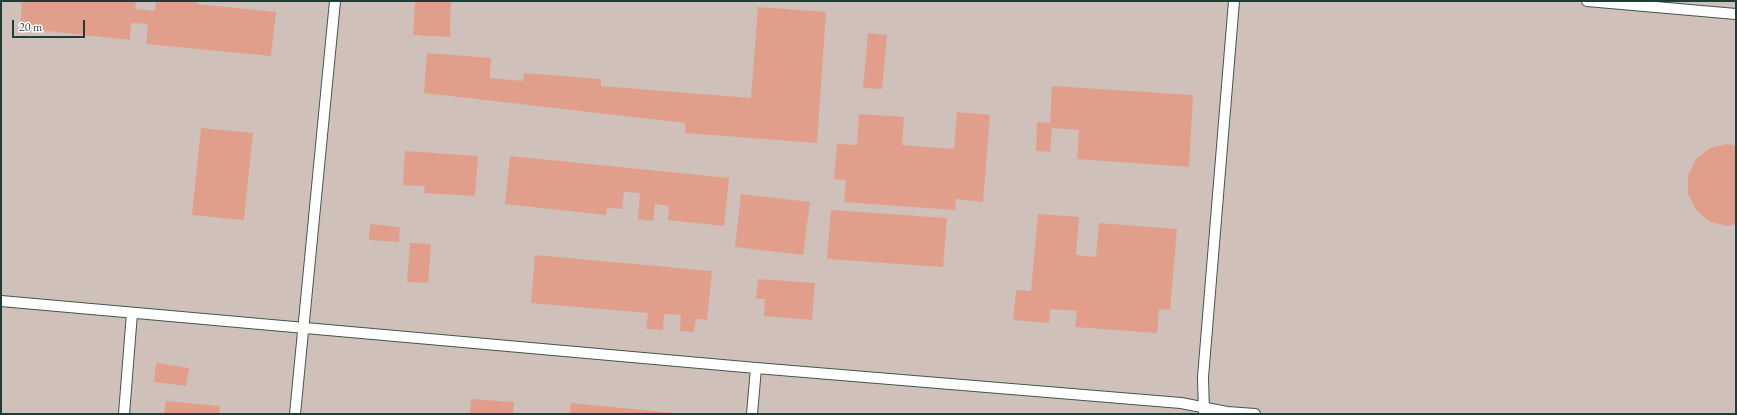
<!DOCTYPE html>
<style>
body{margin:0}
#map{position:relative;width:1737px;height:415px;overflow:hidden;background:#f8ecdc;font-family:"EB Garamond",serif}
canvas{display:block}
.frame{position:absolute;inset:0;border:2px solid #1f3d34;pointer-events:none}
.scale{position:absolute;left:12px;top:20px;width:73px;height:18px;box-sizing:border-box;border:2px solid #1f3d34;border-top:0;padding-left:5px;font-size:12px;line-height:14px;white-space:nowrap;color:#1f3d34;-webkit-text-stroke:3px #fff;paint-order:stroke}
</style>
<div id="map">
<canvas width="1737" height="415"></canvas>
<div class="frame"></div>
<div class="scale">20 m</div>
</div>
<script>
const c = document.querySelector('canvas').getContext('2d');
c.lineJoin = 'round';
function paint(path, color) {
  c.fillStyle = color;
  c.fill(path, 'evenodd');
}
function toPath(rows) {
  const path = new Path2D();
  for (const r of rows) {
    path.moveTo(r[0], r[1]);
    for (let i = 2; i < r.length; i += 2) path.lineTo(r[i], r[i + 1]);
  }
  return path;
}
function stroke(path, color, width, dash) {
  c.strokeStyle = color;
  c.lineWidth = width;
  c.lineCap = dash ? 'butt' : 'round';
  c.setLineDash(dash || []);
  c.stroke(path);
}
const industrial = toPath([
 [1,1,1736,1,1736,414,1,414]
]);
const building = toPath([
 [22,1,136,1,135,9,155,11,156,1,198,1,197,4,276,12,271,56,146,44,148,24,131,23,130,40,20,28],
 [415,1,451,1,450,37,413,35],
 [758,7,826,12,817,143,685,133,685,123,424,93,427,53,491,58,490,78,523,81,524,73,601,79,601,86,751,98],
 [868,33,887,35,882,89,863,88],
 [1052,86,1193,95,1189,167,1077,159,1079,130,1052,128,1050,152,1036,151,1037,122,1050,123],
 [957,112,990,115,983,202,956,199,955,210,844,202,846,180,834,179,837,144,857,145,859,114,904,117,902,145,954,149],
 [201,128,253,133,244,220,192,215],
 [1728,144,1736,146,1736,224,1728,226,1710,222,1696,210,1688,194,1688,176,1696,159,1710,148],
 [405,151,478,156,475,196,424,193,425,186,403,185],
 [510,156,729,178,724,226,668,220,669,206,655,204,653,221,638,219,640,193,624,192,622,209,607,208,606,215,505,204],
 [741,194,810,202,803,255,735,247],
 [831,210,947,218,943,267,827,259],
 [1038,214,1079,217,1076,255,1096,257,1099,223,1177,229,1170,310,1159,309,1157,333,1075,327,1077,311,1050,309,1049,323,1013,320,1016,290,1031,291],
 [370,224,400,227,399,242,369,240],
 [410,243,431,244,428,283,407,282],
 [535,255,712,271,707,320,696,319,694,332,680,331,681,315,664,314,663,330,646,329,648,313,531,303],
 [758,279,815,283,812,320,764,316,765,299,756,299],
 [156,363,189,368,186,386,154,382],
 [471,399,514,402,513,414,470,414],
 [166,401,220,406,219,414,164,414],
 [571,403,674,413,674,414,570,414]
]);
const service = toPath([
 [1587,1,1736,14],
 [1,301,756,368,1181,403,1227,412,1255,414],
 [124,414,132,313],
 [295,414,335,1],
 [752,414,756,368],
 [1204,414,1203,377,1234,1]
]);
paint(industrial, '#cfc1ba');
paint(building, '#e19e8b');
stroke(service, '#40574d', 12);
stroke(service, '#fff', 10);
</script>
